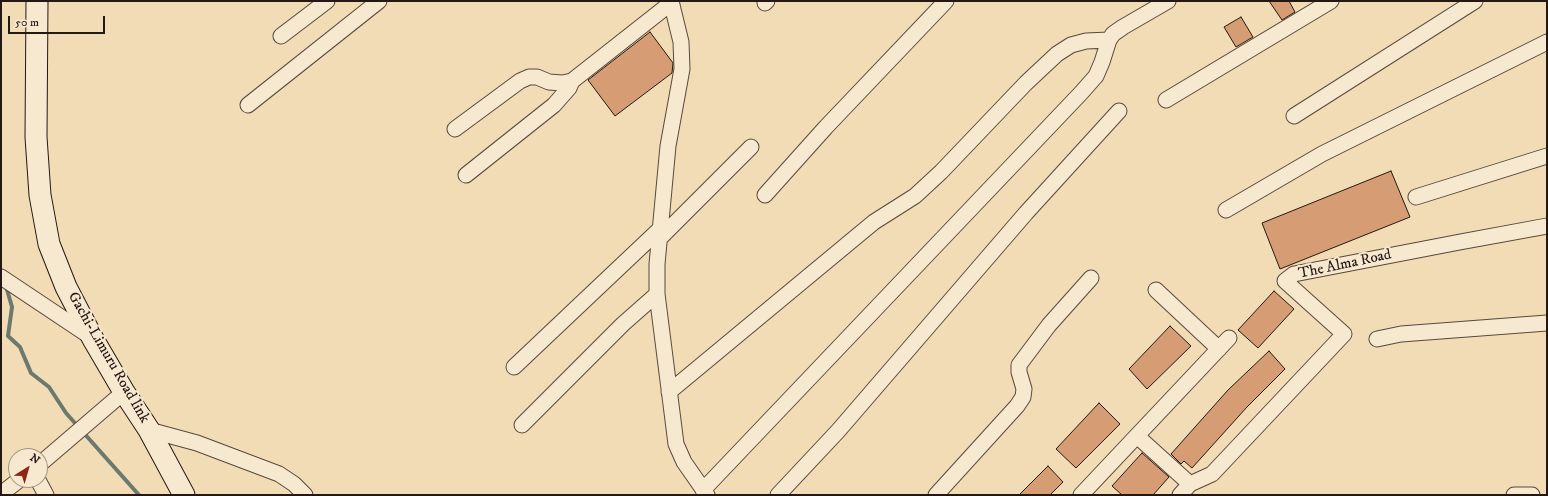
<!DOCTYPE html>
<style>
body{margin:0}
#map{position:relative;width:1548px;height:496px;overflow:hidden;background:#f2dcb6;font-family:"IM FELL DW Pica",serif}
canvas{display:block}
.frame{position:absolute;inset:0;border:2px solid #231813;pointer-events:none}
.north{position:absolute;left:8px;top:448px;width:40px;height:40px;box-sizing:border-box;background:#f7e8d0;border:1px solid #a29584;border-radius:50%;rotate:37deg;font-size:11px;font-weight:700;line-height:16px;text-align:center;color:#231813}
.north::after{content:'';display:block;margin:auto;width:14px;height:18px;background:#8f2418;clip-path:polygon(50% 0,100% 100%,50% 72%,0 100%)}
.scale{position:absolute;left:8px;top:16px;width:97px;height:18px;box-sizing:border-box;border:2px solid #231813;border-top:0;padding-left:5px;font-size:12px;line-height:14px;white-space:nowrap;color:#231813;-webkit-text-stroke:3px #f7e8d0;paint-order:stroke}
</style>
<div id="map">
<canvas width="1548" height="496"></canvas>
<div class="frame"></div>
<div class="north">N</div>
<div class="scale">50 m</div>
</div>
<script>
const c = document.querySelector('canvas').getContext('2d');
c.lineJoin = 'round';
function toPath(rows) {
  const path = new Path2D();
  for (const r of rows) {
    path.moveTo(r[0], r[1]);
    for (let i = 2; i < r.length; i += 2) path.lineTo(r[i], r[i + 1]);
  }
  return path;
}
function stroke(path, color, width, dash) {
  c.strokeStyle = color;
  c.lineWidth = width;
  c.lineCap = dash ? 'butt' : 'round';
  c.setLineDash(dash || []);
  c.stroke(path);
}
function paint(path, color) {
  c.fillStyle = color;
  c.fill(path, 'evenodd');
}
function write(font, color, halo, rows, align = 'center') {
  c.font = font + ' "IM FELL DW Pica",serif';
  c.lineWidth = 4;
  c.setLineDash([]);
  c.textBaseline = 'middle';
  c.strokeStyle = halo;
  c.fillStyle = color;
  for (const [text, x, y, turn = 0] of rows) {
    c.save();
    c.translate(x, y);
    c.rotate((+turn || 0) * Math.PI / 180);
    c.textAlign = isNaN(turn) ? turn : align;
    if (halo) c.strokeText(text, 0, 0);
    c.fillText(text, 0, 0);
    c.restore();
  }
}
const stream = toPath([
 [6,286,12,307,8,336,20,347,31,373,49,387,66,413,139,495]
]);
const building = toPath([
 [1269,1,1289,1,1295,12,1282,20,1269,1],
 [1241,17,1253,37,1236,47,1224,27,1241,17],
 [650,32,673,63,672,73,615,116,588,80,650,32],
 [1391,171,1410,217,1280,269,1262,223,1391,171],
 [1274,291,1294,309,1258,348,1238,330,1274,291],
 [1170,326,1191,346,1147,389,1129,369,1170,326],
 [1269,351,1285,369,1247,407,1192,468,1184,461,1181,464,1171,454,1228,390,1269,351],
 [1099,403,1120,424,1076,468,1056,449,1099,403],
 [1142,453,1169,477,1153,495,1122,495,1112,486,1142,453],
 [1048,466,1063,482,1050,495,1019,495,1048,466]
]);
const minor = toPath([
 [671,1,681,42,682,69,668,146,657,264,657,294,676,444,684,462,707,495],
 [765,3,767,1],
 [281,36,327,1],
 [1166,100,1331,1],
 [248,105,379,1],
 [1294,116,1475,1],
 [455,129,520,81,529,77,537,77,549,82,562,83,572,81,671,3],
 [466,175,554,105,569,88,572,81],
 [765,195,826,127,946,1],
 [1416,197,1547,156],
 [1226,210,1322,154,1547,42],
 [660,238,751,147],
 [1,277,91,337],
 [1156,290,1219,349],
 [1377,339,1401,334,1547,323],
 [514,367,661,228],
 [669,392,874,222,915,196,941,172,1026,83,1057,54,1071,45,1086,41,1109,40],
 [522,425,623,324,657,294],
 [149,430,197,443,279,474,294,484,305,495],
 [1137,436,1190,484],
 [40,464,124,392],
 [38,480,46,495],
 [703,490,1081,93,1096,76,1102,62,1109,40,1113,34,1123,27,1168,1],
 [1,494,19,480],
 [778,495,838,431,1026,213,1119,111],
 [936,495,1017,406,1023,397,1024,389,1019,372,1019,365,1049,325,1091,278],
 [1081,495,1229,338],
 [1180,495,1190,484,1212,474,1344,334,1285,281,1294,274,1460,242,1547,226],
 [1514,495,1532,495]
]);
const secondary = toPath([
 [37,1,36,137,40,195,49,244,66,287,93,339,124,392,149,430,184,495]
]);
const streetNames = [
 ["The Alma Road",1345,265,-12],
 ["Gachi-Limuru Road link",108,358,60]
];
stroke(stream, '#6c7a6e', 4);
paint(building, '#d69d74');
stroke(building, '#231813', 1);
stroke(minor, '#57493c', 17);
stroke(secondary, '#231813', 23);
stroke(minor, '#f7e8d0', 15);
stroke(secondary, '#f7e8d0', 21);
write('15px', '#231813', '#f7e8d0', streetNames);
</script>
